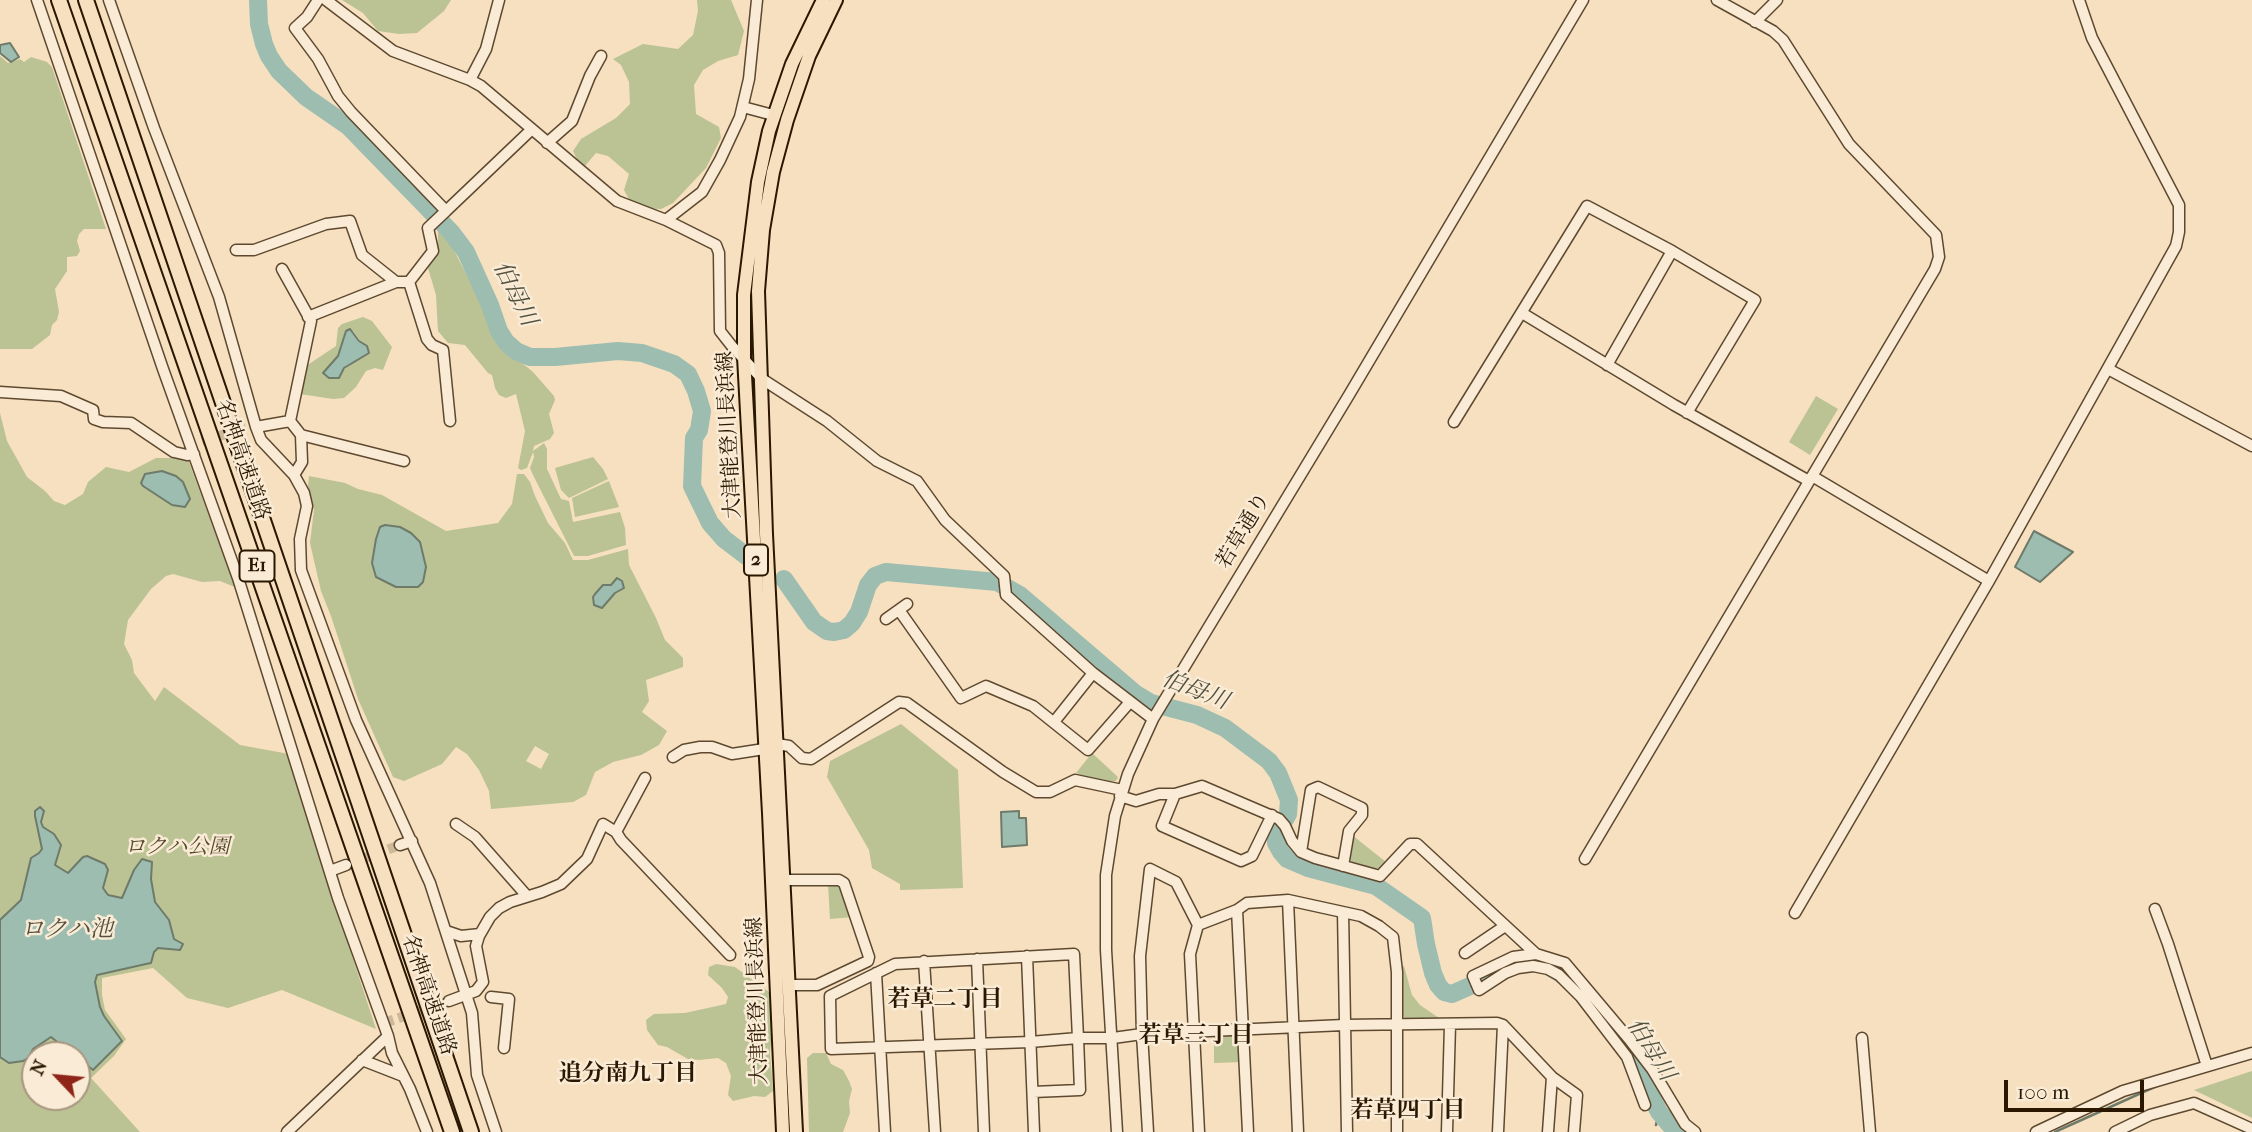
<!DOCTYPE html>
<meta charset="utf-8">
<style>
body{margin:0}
#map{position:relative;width:2252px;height:1132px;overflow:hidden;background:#f6e0bf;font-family:"IM FELL French Canon",serif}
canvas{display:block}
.north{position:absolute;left:21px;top:1041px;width:70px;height:70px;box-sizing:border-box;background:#f9ebd5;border:2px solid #a79680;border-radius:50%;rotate:296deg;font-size:19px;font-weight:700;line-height:28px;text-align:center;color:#2b1700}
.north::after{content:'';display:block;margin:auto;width:24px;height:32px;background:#8f2418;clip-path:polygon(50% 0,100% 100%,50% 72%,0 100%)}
.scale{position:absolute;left:2004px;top:1080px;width:140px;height:32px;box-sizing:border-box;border:4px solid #2b1700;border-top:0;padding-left:9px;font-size:21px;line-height:24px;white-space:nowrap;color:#2b1700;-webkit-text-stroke:5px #f9ebd5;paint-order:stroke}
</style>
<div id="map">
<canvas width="2252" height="1132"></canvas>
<div class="north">N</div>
<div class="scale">100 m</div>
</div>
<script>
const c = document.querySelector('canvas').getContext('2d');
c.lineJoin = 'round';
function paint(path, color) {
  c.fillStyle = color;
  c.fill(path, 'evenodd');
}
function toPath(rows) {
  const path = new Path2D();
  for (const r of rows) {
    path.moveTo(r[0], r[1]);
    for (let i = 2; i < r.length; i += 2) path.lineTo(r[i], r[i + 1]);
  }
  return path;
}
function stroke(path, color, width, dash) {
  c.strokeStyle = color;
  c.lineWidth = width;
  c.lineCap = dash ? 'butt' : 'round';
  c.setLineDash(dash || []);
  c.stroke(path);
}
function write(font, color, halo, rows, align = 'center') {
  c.font = font + ' "IM FELL French Canon","Noto Serif JP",serif';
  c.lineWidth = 5;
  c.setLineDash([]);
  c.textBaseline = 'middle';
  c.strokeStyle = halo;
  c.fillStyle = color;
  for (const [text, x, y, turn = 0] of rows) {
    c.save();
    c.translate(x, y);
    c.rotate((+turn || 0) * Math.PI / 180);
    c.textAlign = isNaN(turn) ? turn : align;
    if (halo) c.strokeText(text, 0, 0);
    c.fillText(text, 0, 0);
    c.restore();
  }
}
const green = toPath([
 [342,0,451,0,444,11,417,33,399,34,378,31,363,13],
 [697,0,731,0,744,31,738,55,718,61,703,70,694,85,696,114,719,127,721,138,706,168,673,203,661,209,640,208,630,201,624,190,629,174,608,156,596,153,584,167,580,165,573,151,581,139,616,118,630,104,629,82,621,65,613,59,643,44,678,49,693,35,698,11],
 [0,56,8,63,20,59,24,62,31,57,47,62,52,67,106,229,84,229,79,234,77,241,80,251,77,256,67,257,67,271,55,289,59,312,57,320,52,325,50,335,32,349,0,349],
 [438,229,446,235,505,349,533,372,554,396,555,400,549,414,554,433,550,439,534,446,533,451,544,443,547,449,547,469,561,499,569,501,573,522,620,512,625,528,626,545,588,556,574,556,533,475,530,468,534,457,533,452,527,468,521,470,518,468,525,431,516,394,506,398,499,395,495,388,492,375,488,373,465,345,448,343,438,331,436,295,428,268,438,250],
 [363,317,372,321,392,347,383,370,375,368,366,371,356,387,344,398,333,399,300,394,306,366,336,346,338,328,342,324],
 [346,331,353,331,363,344,353,363,343,370,340,377,329,378,326,369,338,356],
 [1816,396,1838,409,1810,455,1789,442],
 [0,413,7,441,27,477,45,491,54,501,65,505,83,494,88,482,106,467,129,472,156,458,183,458,189,462,235,587,220,581,202,582,173,574,166,576,151,589,128,620,124,644,132,660,134,673,155,701,164,687,240,745,289,754,322,864,376,1029,282,990,228,1008,187,998,153,968,102,978,102,995,105,1010,126,1039,114,1056,91,1078,140,1132,0,1132],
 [35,1055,77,1055,77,1097,35,1097],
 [593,457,603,469,608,479,569,498,561,490,555,468],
 [517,474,524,474,530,482,535,496,548,523,565,543,573,560,588,560,628,549,629,565,656,618,665,640,683,658,683,667,646,680,649,701,642,712,667,731,659,745,641,755,613,762,595,772,586,795,573,802,491,809,489,791,479,770,467,754,456,747,442,764,404,781,393,777,358,699,331,616,321,591,310,543,314,510,308,486,309,476,345,483,358,489,382,495,446,531,498,523,512,504],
 [384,525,400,527,411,533,420,542,426,564,423,582,414,586,402,588,378,579,374,567],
 [615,580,623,588,611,597,593,602,595,594,603,585,611,585],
 [535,746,549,754,541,769,526,761],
 [609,481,619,507,575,517,572,498],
 [901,724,958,770,963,888,900,890,900,884,872,868,869,850,827,777,830,761],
 [1092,753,1118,777,1116,781,1110,782,1088,778,1076,773],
 [1352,835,1386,862,1382,867,1374,869,1353,864,1349,857],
 [828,884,838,884,843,888,853,917,830,919],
 [716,964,735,967,769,992,772,1032,770,1053,773,1091,765,1097,754,1096,733,1101,728,1095,731,1076,726,1063,718,1058,699,1060,688,1059,667,1047,658,1045,647,1030,646,1020,654,1014,685,1013,726,1004,728,997,722,988,708,975,709,967],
 [1404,966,1412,995,1420,1005,1439,1018,1439,1020,1407,1020,1403,1016,1401,967],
 [1242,1031,1243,1062,1214,1063,1214,1032],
 [813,1053,826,1053,831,1064,843,1070,849,1081,852,1089,849,1101,850,1113,843,1132,809,1132,807,1058],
 [2252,1071,2252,1118,2194,1090]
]);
const water = toPath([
 [10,43,19,57,11,62,0,53,0,45,10,43],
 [350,329,359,341,367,346,369,353,344,368,339,378,329,378,323,373,338,356,346,331,350,329],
 [162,471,176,476,183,482,190,499,185,507,172,505,143,486,141,483,145,474,162,471],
 [385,525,400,527,411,533,420,542,426,567,423,582,418,587,396,587,376,577,372,563,376,539,380,527,385,525],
 [2034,531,2073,552,2040,582,2015,567,2034,531],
 [617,578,622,581,624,588,615,593,602,608,594,605,593,597,595,594,603,585,611,585,617,578],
 [40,807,44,811,41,822,43,827,54,834,61,845,55,865,68,873,83,857,87,856,105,864,108,870,103,888,108,895,122,898,134,870,142,859,152,862,151,879,155,902,169,920,174,939,183,944,180,950,158,948,154,952,151,963,146,964,97,975,95,982,100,1007,104,1016,122,1041,93,1070,51,1037,33,1049,29,1058,23,1061,9,1063,0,1057,0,920,21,900,31,858,39,853,42,849,35,816,35,811,40,807],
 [1019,811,1019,818,1026,818,1027,845,1002,847,1001,812,1019,811]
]);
const stream = toPath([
 [1656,1125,1659,1112],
 [2055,1132,2159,1085]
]);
const river = toPath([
 [258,0,259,24,264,44,269,56,279,71,306,97,348,126,451,232,466,252,490,305,499,331,506,342,516,351,530,357,555,357,618,351,642,353,674,364,688,374,696,391,702,411,699,430,694,438,692,486,710,523,724,539,749,558],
 [784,579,814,622,827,631,834,632,844,630,852,623,859,612,868,585,875,576,886,572,997,582,1020,595,1136,694,1151,703,1197,715,1225,728,1269,761,1278,773,1289,800,1288,814,1276,836,1276,843,1281,852,1287,859,1308,868,1376,886,1422,918,1426,944,1433,973,1438,985,1444,992,1452,994,1517,965],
 [1550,967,1576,984,1593,1007],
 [1621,1043,1633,1060,1659,1112,1676,1132]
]);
const minorTunnel = toPath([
 [202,441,246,428],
 [346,865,400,845],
 [384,1023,449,1001]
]);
const minor = toPath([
 [37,0,163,369,238,578,338,898,388,1036,287,1132],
 [109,0,154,128,219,297,256,427,261,440,294,475,304,493,307,506,300,539,301,570,356,720,430,883,472,1013,477,1075,496,1132],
 [318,0,307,17,295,28,318,59,338,96,351,112,446,211,428,228,433,251,409,282,427,339,432,345,443,350,450,421],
 [326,0,393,51,470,80,481,86,617,201,666,220,716,245,719,253,720,331,731,345,762,379,827,421,877,461,917,481,945,520,1004,576,1006,595,1093,673,1153,719],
 [1755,22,1777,0],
 [470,80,486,49,499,0],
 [743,107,773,115],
 [547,143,572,121,590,76,601,56],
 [446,211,531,130],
 [666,220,702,192,720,160,740,117,749,79,757,0],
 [236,250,254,250,326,224,350,221,362,255,396,282,409,282],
 [282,269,311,321,290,421,301,435,404,461],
 [1522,313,1674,405,1809,481],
 [308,317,396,282],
 [1607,365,1672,251],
 [2108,369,2252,446],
 [0,392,61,396,93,410,94,419,103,422,131,423,174,452,187,455,194,454],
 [1454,422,1587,206,1672,251,1755,300,1687,413],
 [256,427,290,421],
 [294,475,302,462,301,435],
 [1812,476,1989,581],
 [899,610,961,698,986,686,1033,706,1088,750,1130,702],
 [886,619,907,604],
 [1054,722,1093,673],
 [673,757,684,750,700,747,712,747,732,754,764,749,777,744,789,746,802,758,811,759,899,702,907,703,1003,772,1036,792,1050,792,1075,780,1122,790],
 [1175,794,1162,826,1241,861,1252,856,1272,815],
 [1120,796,1136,801,1159,794,1175,794,1202,786,1279,819,1285,826,1292,841,1301,852,1315,858,1380,876,1410,844,1417,844,1536,954],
 [456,824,475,837,527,896],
 [616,832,645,778],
 [400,845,412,841],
 [1301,852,1311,790,1318,787,1362,808,1362,815,1349,831,1343,866],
 [1585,859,1935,269,1939,257,1936,235,1849,144,1783,40,1773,31,1717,0],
 [330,871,346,865],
 [776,880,839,880,844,883,869,957,868,961,817,985,789,985],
 [1288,900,1298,1132],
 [2155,909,2168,944,2207,1066],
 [1237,910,1248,1132],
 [1343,912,1347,1132],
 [1795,913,1989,581,2176,246,2179,232,2179,205,2092,38,2079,0],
 [1198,925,1237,910,1247,903,1288,900,1361,916,1379,926,1393,937,1397,972,1397,1132],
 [446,931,461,936,480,934],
 [1465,953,1505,926],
 [1027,956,1034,1132],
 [977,959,984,1132],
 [924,961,935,1132],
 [876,973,885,1132],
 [491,997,509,999,504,1048],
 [449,1001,476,991,483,982,476,946,479,936,490,917,499,908,510,902,542,892,561,884,587,859,603,824,616,832,621,840,730,955],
 [388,1036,392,1053,410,1089,427,1132],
 [1862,1038,1870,1132],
 [362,1060,403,1076],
 [1033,1092,1080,1090,1078,1038,1074,954,895,964,830,996,831,1049,1030,1042,1078,1038,1113,1038,1142,1034,1344,1025,1497,1023,1503,1025,1552,1077,1577,1095,1574,1132],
 [1645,1105,1627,1057,1581,997,1559,975,1548,969,1533,966,1518,968,1505,973,1479,990,1473,976,1513,957,1536,954,1565,963,1629,1039,1652,1069,1685,1124,1695,1132],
 [1117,1132,1106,950,1106,875,1115,816,1128,774,1153,719,1349,395,1583,0],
 [1148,1132,1142,1034,1140,956,1150,869,1176,882,1198,925,1190,954,1199,1132],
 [1447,1132,1450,1025],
 [1498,1132,1503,1025],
 [1548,1132,1552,1077],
 [2036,1132,2123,1091,2252,1053],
 [2115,1132,2150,1115,2194,1103,2252,1129]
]);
const major = toPath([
 [783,1132,769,813,744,357,744,295,758,182,769,131,792,64,823,0],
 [796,1132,766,534,758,291,763,230,773,172,787,120,809,56,836,0]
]);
const highway = toPath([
 [59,0,452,1132],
 [86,0,471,1132]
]);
const shields = [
 [756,560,24],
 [257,566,35]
];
const shieldNames = [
 ["2",756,560],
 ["E1",257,566]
];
const streetNames = [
 ["大津能登川長浜線",730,435,-93],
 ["名神高速道路",242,460,71],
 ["若草通り",1244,531,-59],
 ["名神高速道路",428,995,71],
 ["大津能登川長浜線",758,1001,-92]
];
const parkNames = [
 ["ロクハ公園",177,848]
];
const waterNames = [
 ["伯母川",514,294,64],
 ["伯母川",1195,691,21],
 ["ロクハ池",67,930],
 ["伯母川",1650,1050,58]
];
const neighbourhoodNames = [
 ["若草二丁目",945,1000],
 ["若草三丁目",1196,1036],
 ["追分南九丁目",628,1074],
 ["若草四丁目",1408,1111]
];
paint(green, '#bbc293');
paint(water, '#9dbdb1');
stroke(water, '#6f7b6a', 2);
stroke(stream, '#6f7b6a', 2.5);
stroke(river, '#9dbdb1', 18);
stroke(minorTunnel, '#cdb899', 10, [10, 5]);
stroke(minor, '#5e4930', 13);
stroke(major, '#2b1700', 16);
stroke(highway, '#2b1700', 18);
stroke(minor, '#f9ebd5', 10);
stroke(major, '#f6e0bf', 12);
stroke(highway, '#f6e0bf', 14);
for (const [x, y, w] of shields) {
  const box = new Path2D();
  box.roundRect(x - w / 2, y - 15.5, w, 31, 5);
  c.fillStyle = '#f9ebd5';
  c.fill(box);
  stroke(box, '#2b1700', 2);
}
write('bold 19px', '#2b1700', null, shieldNames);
write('21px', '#2b1700', '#f9ebd5', streetNames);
write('italic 21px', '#564a2c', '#f9ebd5', parkNames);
write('italic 23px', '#53513e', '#f9ebd5', waterNames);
write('bold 23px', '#2b1700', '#f9ebd5', neighbourhoodNames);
</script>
